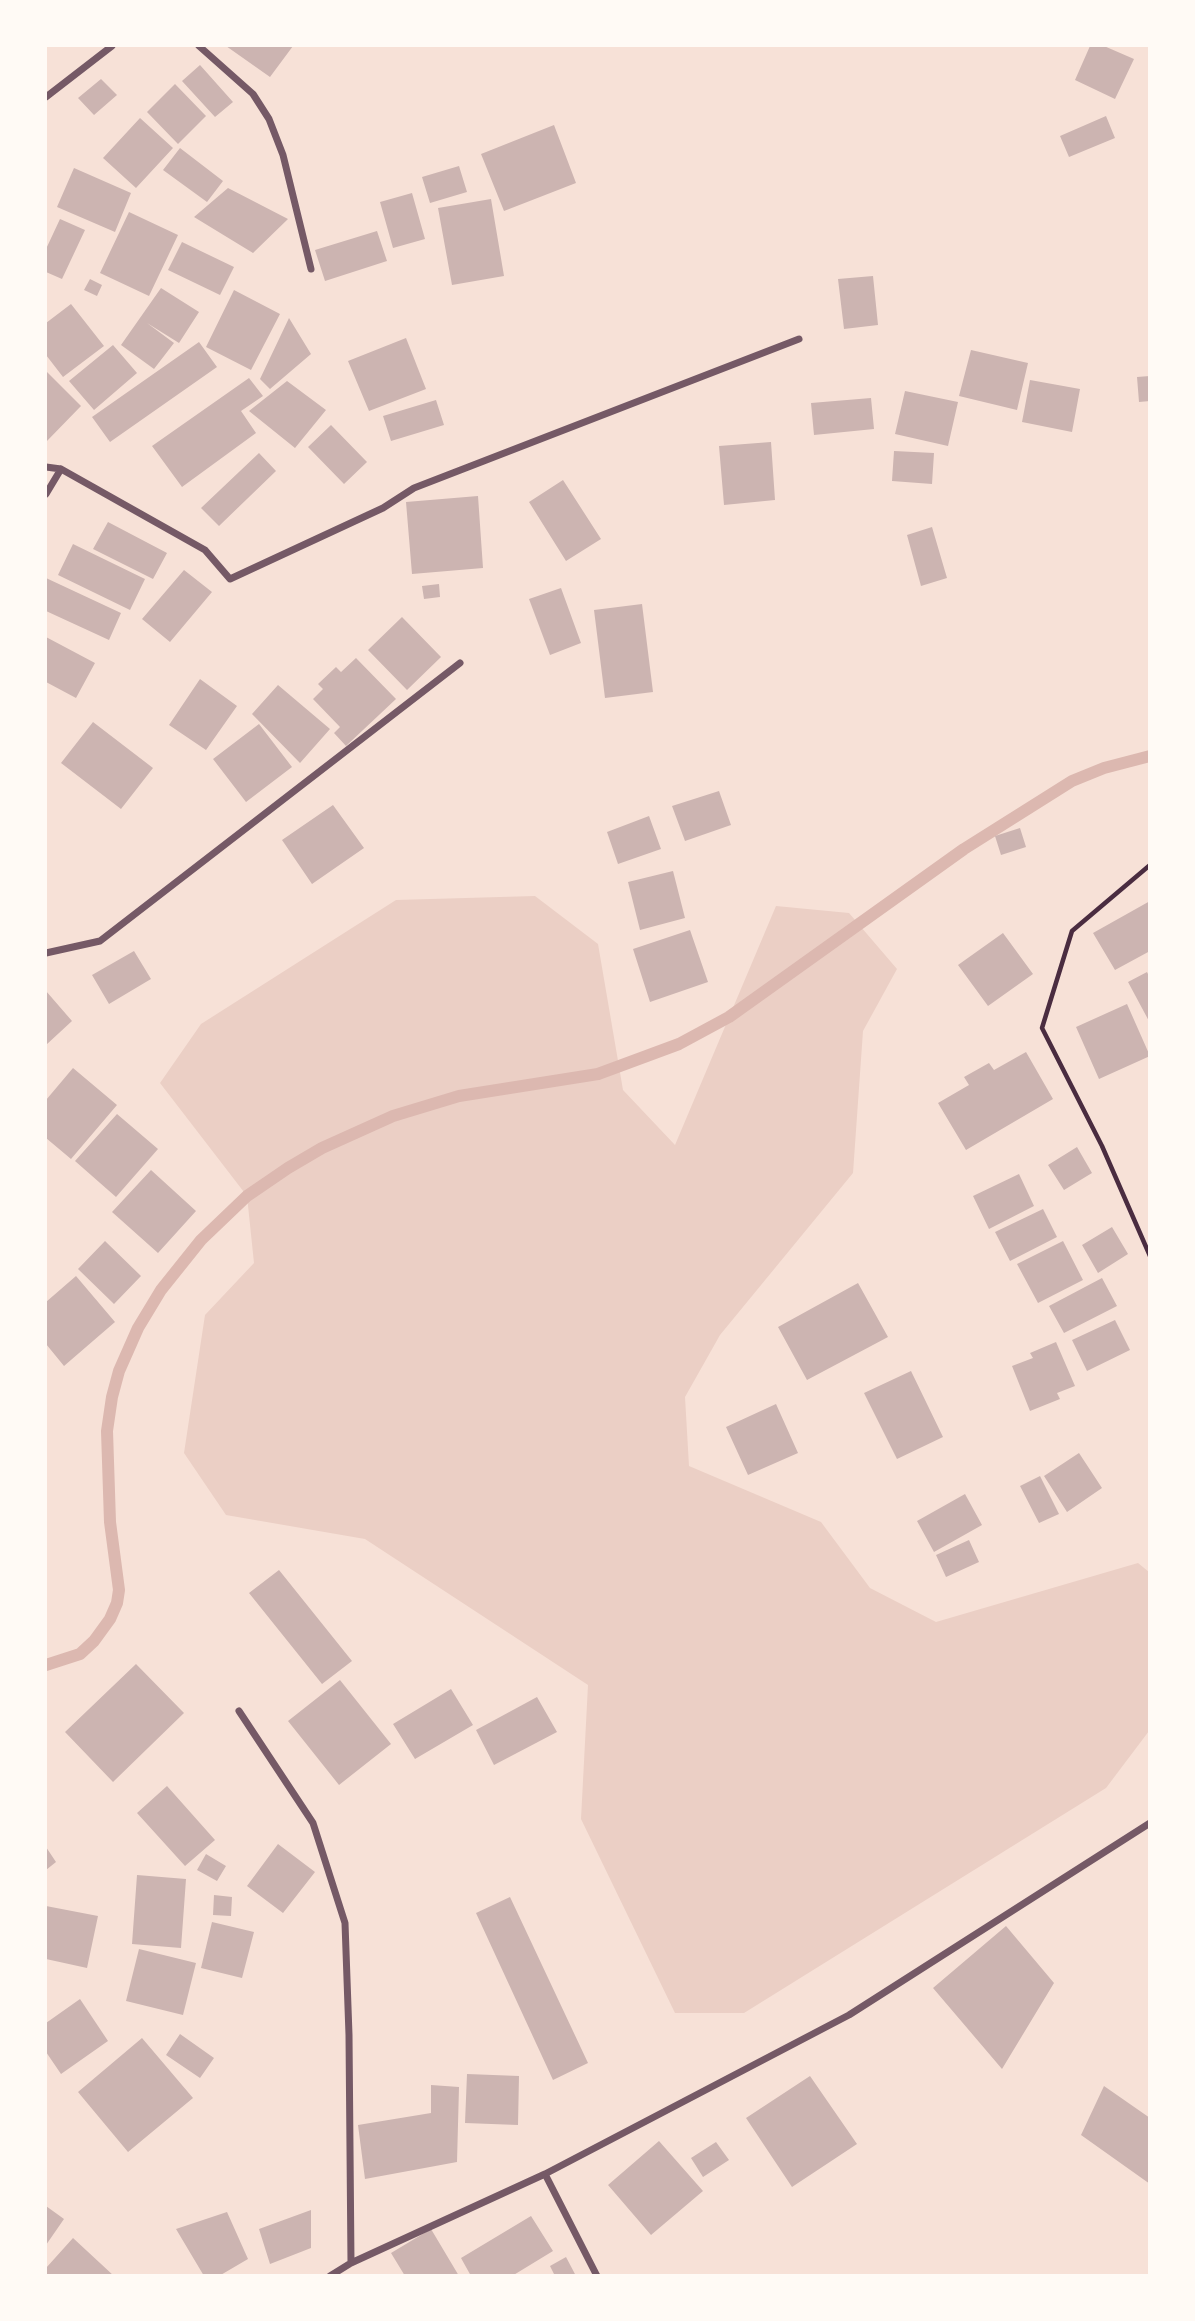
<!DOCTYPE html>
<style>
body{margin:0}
#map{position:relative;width:1195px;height:2321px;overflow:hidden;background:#f7e1d7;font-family:"PT Sans Narrow",sans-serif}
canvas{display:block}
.frame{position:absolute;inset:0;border:47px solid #fffaf5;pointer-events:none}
</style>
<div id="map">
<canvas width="1195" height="2321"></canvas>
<div class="frame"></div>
</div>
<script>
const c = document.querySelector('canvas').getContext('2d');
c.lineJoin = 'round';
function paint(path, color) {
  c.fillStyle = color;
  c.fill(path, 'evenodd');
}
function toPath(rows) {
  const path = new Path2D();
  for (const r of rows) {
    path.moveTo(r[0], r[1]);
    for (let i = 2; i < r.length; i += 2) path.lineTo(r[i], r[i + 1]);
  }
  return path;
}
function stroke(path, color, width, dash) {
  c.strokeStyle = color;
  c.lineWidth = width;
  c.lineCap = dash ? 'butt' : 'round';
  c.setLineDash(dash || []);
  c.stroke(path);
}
const green = toPath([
 [535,896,598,944,623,1090,675,1145,776,906,849,913,897,969,863,1031,853,1173,720,1335,685,1397,689,1466,821,1522,870,1588,936,1622,1138,1563,1149,1572,1149,1731,1106,1788,744,2013,675,2013,581,1819,588,1685,365,1539,226,1515,184,1453,205,1315,254,1263,247,1196,160,1083,201,1024,396,900]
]);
const stream = toPath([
 [46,1665,80,1654,94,1641,110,1619,117,1603,119,1590,110,1522,107,1431,112,1397,119,1371,138,1328,161,1290,201,1240,247,1196,288,1168,322,1148,393,1116,459,1096,598,1074,679,1044,729,1017,964,849,1072,781,1104,768,1150,756]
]);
const building = toPath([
 [226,46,293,46,270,77],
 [1090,46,1104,46,1134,59,1115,99,1075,80],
 [200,65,233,102,215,117,182,81],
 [101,79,117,95,94,115,78,98],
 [175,84,206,116,178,144,147,112],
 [1106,116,1115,138,1069,157,1060,136],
 [140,118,173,148,136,188,103,158],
 [554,125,576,183,504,211,481,154],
 [180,148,223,181,207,202,163,170],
 [459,166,467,192,430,203,422,177],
 [74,168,131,193,115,232,57,207],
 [228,188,288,219,253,253,194,217],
 [412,193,425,239,393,248,380,202],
 [491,199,504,276,452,285,438,208],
 [129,212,178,235,149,296,100,273],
 [60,219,85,230,62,279,46,272,46,249],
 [377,231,387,261,325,281,315,250],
 [182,242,234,267,220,295,168,270],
 [873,276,878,325,844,329,838,279],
 [90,279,102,285,97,296,84,290],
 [161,288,199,312,179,343,147,323,174,343,154,369,121,345],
 [234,290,280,314,251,370,206,347],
 [71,304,104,346,63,377,46,355,46,323],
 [289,318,311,354,270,389,260,379],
 [406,338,426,389,369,411,348,361],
 [199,342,217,367,110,442,92,417],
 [113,345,137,373,94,410,69,381],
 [971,350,1028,363,1017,410,959,396],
 [46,371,81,406,46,442],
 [1150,376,1150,401,1139,402,1137,377],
 [249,378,263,396,241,411,256,433,182,487,152,446],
 [1030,380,1080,389,1072,432,1022,422],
 [287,381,326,410,295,448,249,411],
 [905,391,958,402,948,446,895,434],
 [871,398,874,429,814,435,811,403],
 [436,400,444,425,391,441,383,416],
 [331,425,367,462,344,484,308,447],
 [771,442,775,500,724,505,719,446],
 [894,451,934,453,932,484,892,481],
 [259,453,276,471,219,526,201,508],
 [563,480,601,539,566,561,529,502],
 [478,496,483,568,412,574,406,502],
 [108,522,167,553,153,579,93,549],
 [932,527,947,578,921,586,907,535],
 [73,544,145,579,130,610,58,575],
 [184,570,212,592,170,642,142,619],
 [46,578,121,613,109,640,46,611],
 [439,584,440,597,424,599,422,586],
 [561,588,581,643,550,655,529,599],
 [642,604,653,692,605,698,594,610],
 [402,617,441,657,407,690,368,650],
 [46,637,95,663,76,698,46,682],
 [356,658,396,699,346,746,334,733,340,727,313,699,323,689,318,684,336,667,341,672],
 [200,679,237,706,206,750,169,725],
 [278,685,330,729,300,763,252,714],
 [93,722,153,768,121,809,61,763],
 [259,724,292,767,246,802,213,759],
 [719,791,731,825,685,841,672,806],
 [333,805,364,848,312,884,282,840],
 [649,816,661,849,618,864,607,832],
 [1020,828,1026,847,1001,855,995,836],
 [673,871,685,918,640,930,628,882],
 [1150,901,1150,951,1115,970,1093,933],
 [690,930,708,982,650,1002,633,949],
 [1003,933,1033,974,988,1006,958,965],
 [134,951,151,979,109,1004,92,975],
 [1147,972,1150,978,1150,1023,1128,982],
 [46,991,72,1021,46,1045],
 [1127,1004,1150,1056,1099,1079,1076,1027],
 [1026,1052,1053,1099,966,1150,938,1103,969,1085,964,1077,989,1063,994,1070],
 [73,1068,117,1105,71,1159,46,1138,46,1100],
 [117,1114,158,1149,116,1197,75,1161],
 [1077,1147,1092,1173,1064,1190,1048,1165],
 [151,1170,196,1211,158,1253,112,1212],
 [1019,1174,1034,1206,989,1229,973,1196],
 [1043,1209,1057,1237,1010,1261,995,1232],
 [1112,1227,1128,1254,1098,1273,1082,1245],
 [105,1241,141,1276,114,1304,78,1269],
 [1063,1241,1083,1280,1038,1303,1017,1264],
 [76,1276,115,1322,64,1366,46,1344,46,1302],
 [1102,1278,1117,1306,1064,1333,1049,1306],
 [858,1283,888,1337,807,1380,778,1327],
 [1115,1320,1130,1350,1087,1371,1072,1340],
 [1056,1342,1075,1386,1057,1393,1060,1399,1030,1411,1012,1366,1033,1358,1030,1353],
 [911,1371,943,1437,897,1459,864,1393],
 [776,1404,798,1453,748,1475,726,1427],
 [1079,1453,1102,1488,1067,1512,1044,1476],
 [1040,1476,1059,1514,1039,1523,1020,1486],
 [965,1494,982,1525,934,1552,917,1521],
 [969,1540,979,1562,946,1577,936,1555],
 [279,1570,352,1661,322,1684,249,1593],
 [136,1664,184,1713,113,1782,65,1732],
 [340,1680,391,1744,339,1785,288,1721],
 [451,1689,473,1725,415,1759,393,1724],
 [537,1697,557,1732,494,1765,476,1730],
 [167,1786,215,1840,185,1866,137,1813],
 [278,1844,315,1872,283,1913,247,1886],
 [46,1847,56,1862,46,1870],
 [206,1854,226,1866,217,1881,197,1870],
 [137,1875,186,1879,181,1948,132,1944],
 [214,1895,232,1897,231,1916,213,1915],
 [510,1897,588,2063,553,2080,476,1913],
 [46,1906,98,1916,87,1968,46,1959],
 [212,1922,254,1932,242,1978,201,1968],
 [1006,1926,1054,1983,1002,2069,933,1988],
 [139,1949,196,1963,183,2015,126,2001],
 [80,1999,108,2041,61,2074,46,2052,46,2023],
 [180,2034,214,2058,200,2078,166,2055],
 [142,2038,193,2098,128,2152,78,2092],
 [467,2074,519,2076,518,2125,465,2123],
 [810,2076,857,2144,792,2187,746,2118],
 [431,2085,459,2087,457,2162,365,2179,358,2125,431,2113],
 [1104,2086,1150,2118,1150,2184,1081,2135],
 [659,2141,703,2191,651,2235,608,2185],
 [716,2142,729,2160,703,2177,691,2158],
 [46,2206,64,2219,46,2245],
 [311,2210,311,2248,270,2264,259,2229],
 [227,2212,248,2259,219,2276,204,2276,176,2229],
 [531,2216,553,2251,512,2276,471,2276,461,2258],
 [431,2229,459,2276,405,2276,391,2253],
 [73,2238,114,2276,46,2276,46,2268],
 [566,2257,576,2276,555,2276,550,2266]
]);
const path = toPath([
 [1150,865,1072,931,1042,1028,1102,1146,1150,1256]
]);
const minor = toPath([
 [199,46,253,94,269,119,283,155,311,269],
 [46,97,112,46],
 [46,467,61,469,205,550,230,579,383,508,414,488,799,339],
 [46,494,61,469],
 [46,953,100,941,460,663],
 [239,1711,313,1823,345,1923,349,2035,351,2263],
 [545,2174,597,2276],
 [330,2276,351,2263,545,2174,849,2015,1150,1823]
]);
paint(green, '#ebcfc5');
stroke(stream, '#dcb8b0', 12);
paint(building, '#ccb4b1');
stroke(path, '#4a2c40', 4.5);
stroke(minor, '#755966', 7);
</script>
